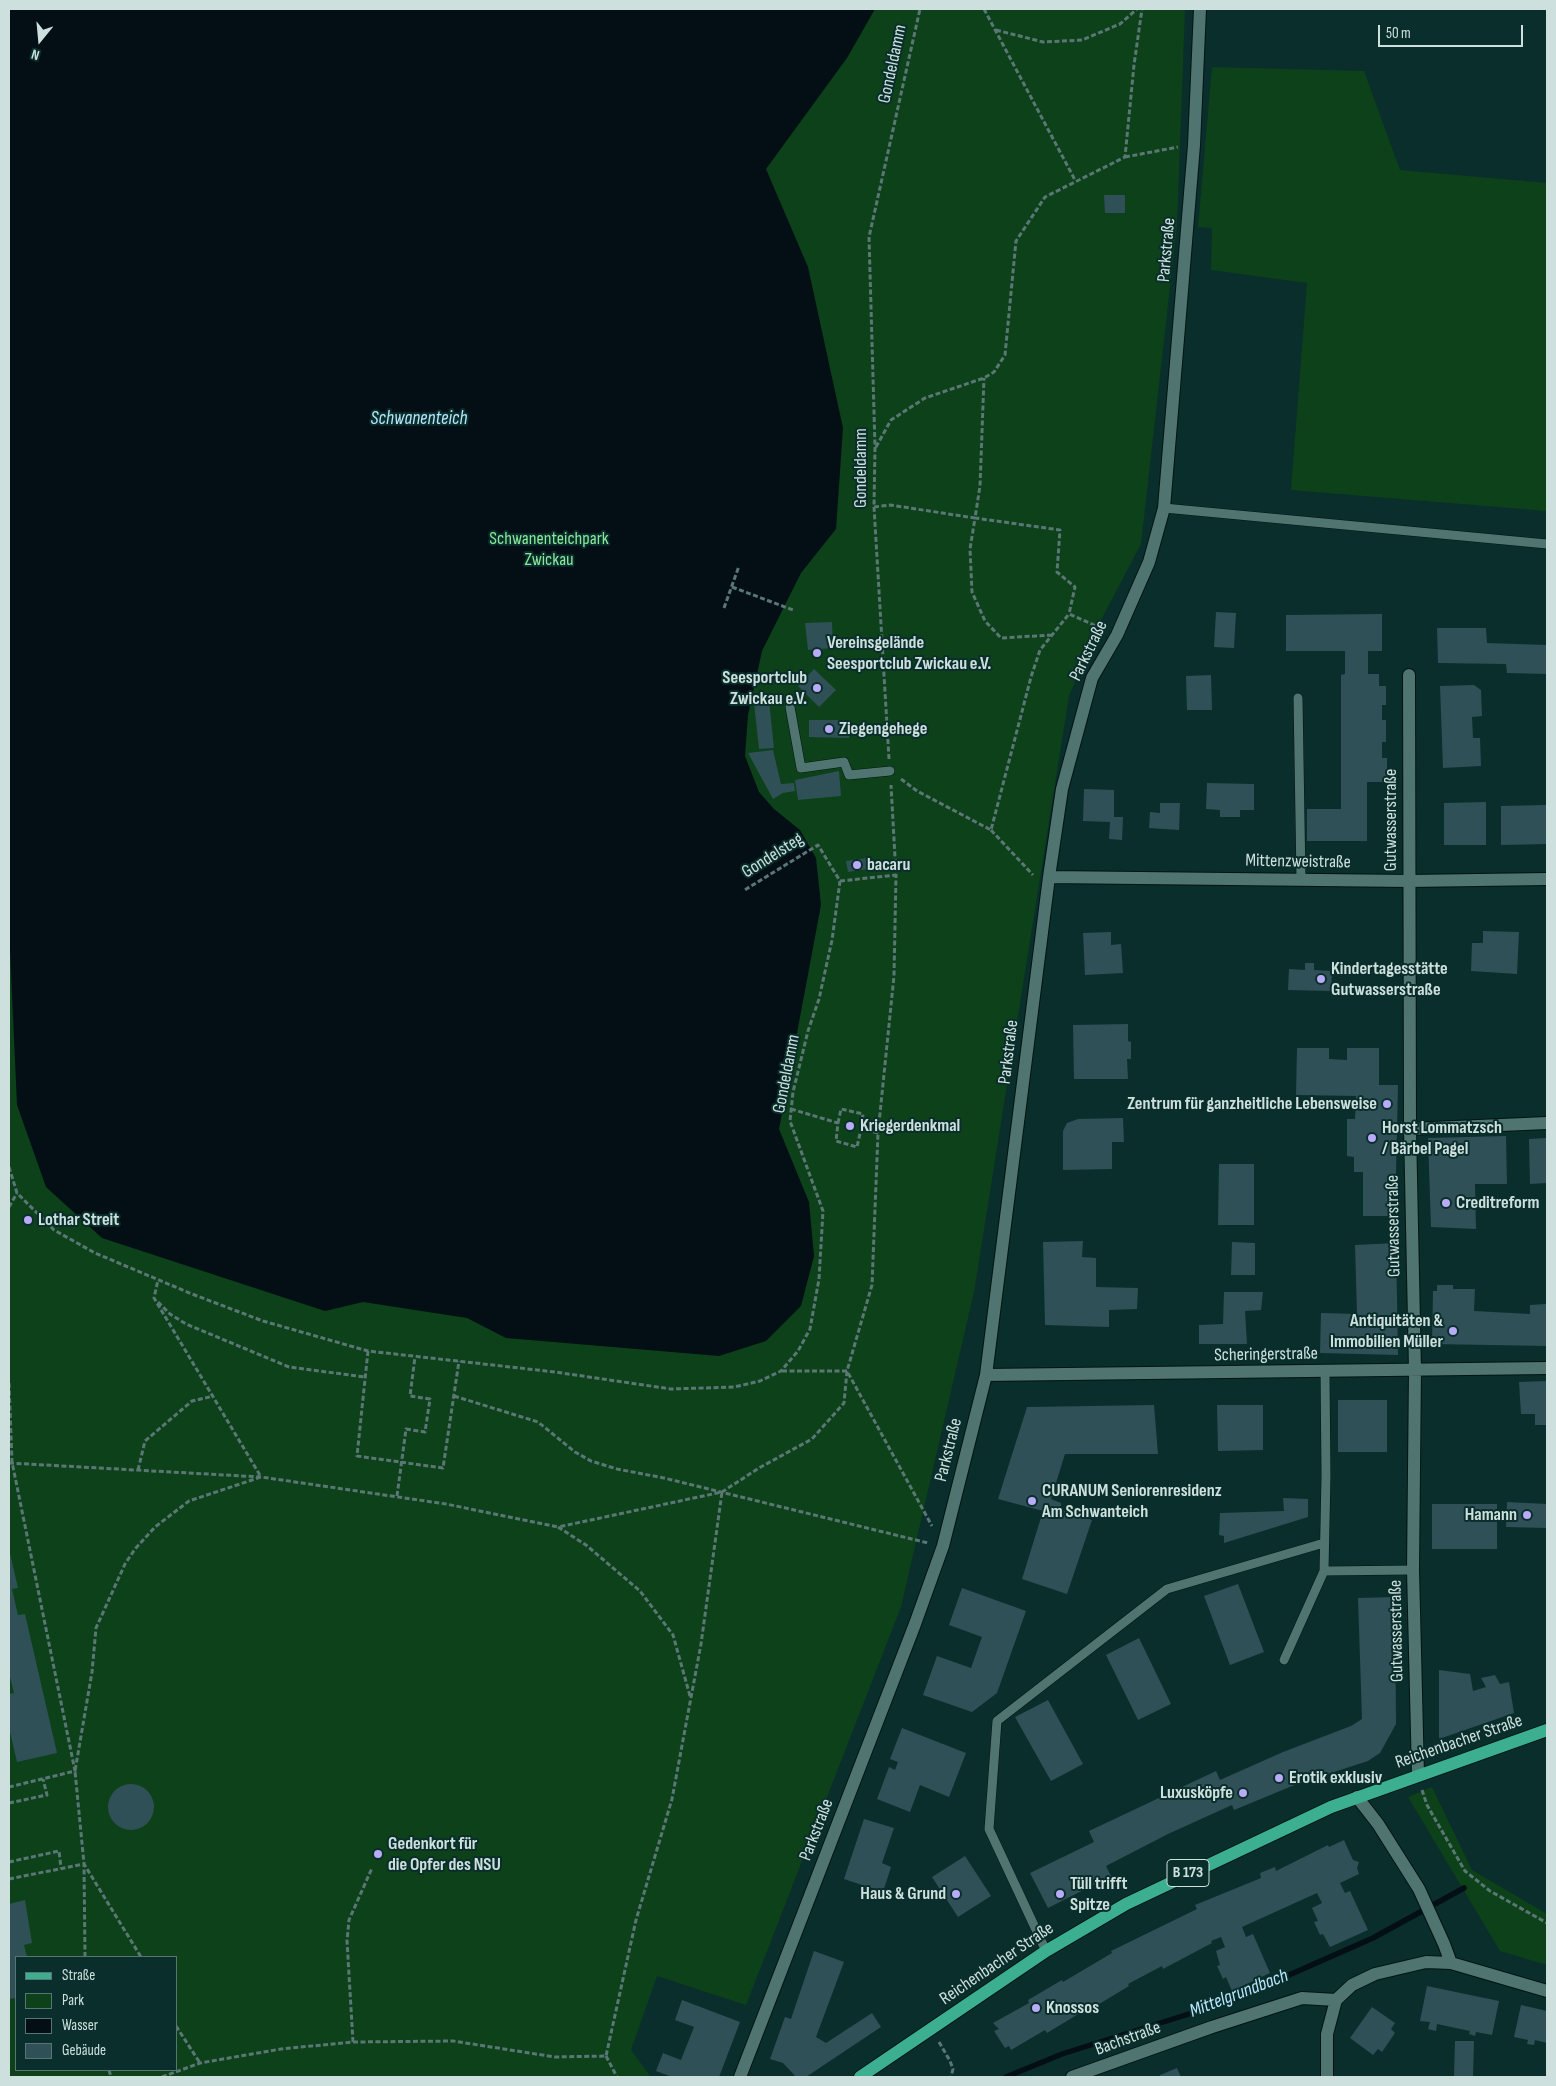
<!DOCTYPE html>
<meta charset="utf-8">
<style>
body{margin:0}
#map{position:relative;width:1556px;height:2086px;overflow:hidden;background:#0a2e2c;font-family:"Sofia Sans Condensed",sans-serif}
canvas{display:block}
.frame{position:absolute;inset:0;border:10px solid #cde0dd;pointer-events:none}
.legend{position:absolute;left:15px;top:1956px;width:162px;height:115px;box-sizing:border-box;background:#0a2e2c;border:1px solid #587573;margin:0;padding:6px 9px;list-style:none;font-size:15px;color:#cde0dd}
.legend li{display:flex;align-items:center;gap:10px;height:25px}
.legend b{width:25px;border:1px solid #587573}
.north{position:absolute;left:15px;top:15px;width:50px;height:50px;-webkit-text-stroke:4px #0a2e2c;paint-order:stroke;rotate:197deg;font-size:14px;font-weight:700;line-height:20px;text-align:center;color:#cde0dd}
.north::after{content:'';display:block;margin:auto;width:18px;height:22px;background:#cde0dd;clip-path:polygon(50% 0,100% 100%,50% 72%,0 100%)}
.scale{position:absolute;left:1378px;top:25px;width:145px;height:22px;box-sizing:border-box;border:2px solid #cde0dd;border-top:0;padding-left:6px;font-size:15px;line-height:18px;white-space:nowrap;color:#cde0dd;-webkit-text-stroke:4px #0a2e2c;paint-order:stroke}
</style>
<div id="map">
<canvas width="1556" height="2086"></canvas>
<div class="frame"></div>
<ul class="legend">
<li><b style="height:6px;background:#3baf90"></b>Straße</li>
<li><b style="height:14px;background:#0c4119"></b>Park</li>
<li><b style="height:14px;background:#040f15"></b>Wasser</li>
<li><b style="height:14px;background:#2f5056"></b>Gebäude</li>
</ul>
<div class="north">N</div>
<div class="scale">50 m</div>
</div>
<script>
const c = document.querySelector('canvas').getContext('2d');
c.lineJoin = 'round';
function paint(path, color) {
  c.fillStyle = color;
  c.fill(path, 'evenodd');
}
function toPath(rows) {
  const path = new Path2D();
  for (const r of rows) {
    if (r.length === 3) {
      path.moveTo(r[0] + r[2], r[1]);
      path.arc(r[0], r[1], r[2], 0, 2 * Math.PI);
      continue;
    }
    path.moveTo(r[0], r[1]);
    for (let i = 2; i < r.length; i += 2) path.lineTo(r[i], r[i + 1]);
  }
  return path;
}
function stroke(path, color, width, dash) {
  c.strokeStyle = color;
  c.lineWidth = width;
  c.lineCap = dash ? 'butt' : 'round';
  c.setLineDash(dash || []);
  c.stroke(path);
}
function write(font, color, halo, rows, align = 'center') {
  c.font = font + ' "Sofia Sans Condensed",sans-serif';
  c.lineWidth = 4;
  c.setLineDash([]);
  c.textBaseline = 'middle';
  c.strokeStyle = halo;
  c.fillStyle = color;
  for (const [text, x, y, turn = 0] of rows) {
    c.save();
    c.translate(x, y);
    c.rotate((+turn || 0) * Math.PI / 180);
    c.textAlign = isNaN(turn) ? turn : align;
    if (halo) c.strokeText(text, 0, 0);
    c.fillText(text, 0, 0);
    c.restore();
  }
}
const green = toPath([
 [9,9,1185,9,1177,225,1141,544,1101,620,1069,696,974,1292,901,1607,746,2005,657,1976,631,2050,651,2077,9,2077],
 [16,1957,176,1957,176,2070,16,2070],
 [1212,67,1364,71,1400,170,1547,183,1547,511,1291,490,1307,283,1211,270,1212,228,1198,227],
 [1432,1787,1472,1870,1547,1914,1547,1965,1500,1951,1408,1797]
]);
const water = toPath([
 [9,9,875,9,847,58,766,169,808,267,843,428,836,529,801,573,762,651,748,715,745,756,759,792,774,809,800,830,816,858,821,905,779,1129,809,1202,814,1256,801,1306,766,1341,719,1356,506,1338,467,1318,363,1302,325,1311,102,1238,46,1187,17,1105,9,926]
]);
const stream = toPath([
 [1006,2077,1062,2054,1230,2001,1373,1938,1464,1888]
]);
const building = toPath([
 [1104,195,1125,195,1125,213,1105,213],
 [1216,612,1236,613,1234,648,1214,647],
 [1382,614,1382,651,1368,651,1368,674,1379,674,1379,686,1386,686,1386,705,1382,705,1382,720,1386,720,1386,742,1382,742,1382,758,1387,758,1387,782,1367,782,1367,841,1307,841,1307,809,1341,809,1341,675,1345,674,1345,651,1286,651,1286,615],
 [832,622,833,648,808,650,805,623],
 [1437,628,1486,628,1487,643,1547,645,1547,674,1507,673,1506,664,1438,663],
 [814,669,836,690,819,707,798,686],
 [1211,675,1212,710,1187,710,1186,676],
 [1474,685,1481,690,1482,716,1472,717,1473,738,1480,738,1481,766,1443,768,1440,686],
 [769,701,774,748,759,749,754,703],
 [809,720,850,720,849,738,809,737],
 [773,750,781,784,794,783,795,791,783,793,773,799,748,753],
 [839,771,841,796,798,800,795,780],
 [1207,783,1254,784,1254,810,1240,810,1240,817,1220,817,1220,810,1206,809],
 [1084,789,1114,790,1114,817,1123,817,1122,840,1109,839,1110,822,1083,821],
 [1486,802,1486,845,1444,845,1444,803],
 [1160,803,1180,803,1179,830,1149,828,1150,812,1160,813],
 [1545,805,1547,805,1547,844,1501,845,1501,806],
 [867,858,868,869,848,872,846,861],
 [1483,931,1519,932,1517,974,1471,971,1472,943,1483,943],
 [1111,932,1111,945,1121,944,1123,973,1085,975,1083,933],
 [1305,963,1314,963,1314,970,1332,971,1331,991,1288,990,1289,969,1305,970],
 [1128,1024,1128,1041,1131,1042,1131,1059,1127,1059,1128,1079,1074,1079,1073,1025],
 [1297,1048,1329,1048,1329,1059,1347,1060,1347,1048,1379,1048,1379,1085,1398,1085,1395,1216,1363,1216,1363,1172,1354,1172,1354,1157,1347,1156,1347,1119,1355,1119,1356,1096,1296,1095],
 [1123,1118,1124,1142,1112,1142,1112,1169,1063,1170,1063,1131,1067,1123,1078,1119],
 [1506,1136,1507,1184,1475,1184,1476,1229,1431,1227,1428,1138],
 [1547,1138,1547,1183,1530,1184,1529,1139],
 [1219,1164,1254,1164,1254,1225,1218,1225],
 [1083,1241,1082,1257,1096,1258,1096,1287,1138,1288,1137,1309,1109,1310,1109,1327,1045,1325,1043,1242],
 [1232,1242,1255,1243,1255,1275,1231,1275],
 [1396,1243,1398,1355,1320,1353,1321,1313,1357,1314,1355,1245],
 [1437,1285,1453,1285,1453,1289,1475,1289,1474,1311,1530,1314,1530,1305,1546,1304,1547,1346,1432,1344,1433,1291,1437,1291],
 [1224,1292,1263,1292,1261,1310,1245,1311,1247,1344,1199,1344,1199,1325,1223,1324],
 [1547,1381,1547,1425,1535,1425,1535,1414,1521,1414,1519,1382],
 [1338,1400,1387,1400,1387,1452,1338,1452],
 [1154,1405,1158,1454,1065,1454,1051,1499,1061,1503,1061,1510,1092,1520,1067,1594,1022,1579,1043,1511,998,1499,1027,1407],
 [1217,1405,1263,1405,1263,1450,1218,1451],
 [1283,1498,1308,1499,1308,1517,1224,1543,1224,1536,1219,1535,1220,1513,1284,1511],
 [1507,1502,1547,1504,1547,1528,1506,1527],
 [1432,1504,1497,1504,1497,1549,1432,1549],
 [9,1549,18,1588,12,1589,18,1615,25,1614,57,1753,17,1762,9,1728,9,1694,14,1693,9,1673],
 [1238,1584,1264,1652,1230,1665,1204,1596],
 [962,1588,1026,1611,997,1693,972,1712,923,1695,937,1656,971,1668,982,1637,949,1625],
 [1395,1597,1396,1724,1380,1753,1368,1761,1297,1784,1234,1810,1232,1805,1168,1834,1106,1866,1111,1876,1048,1908,1030,1873,1094,1842,1089,1831,1216,1771,1220,1780,1283,1752,1351,1726,1362,1719,1358,1598],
 [1139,1638,1171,1704,1138,1720,1106,1655],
 [1439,1670,1470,1674,1473,1691,1486,1687,1481,1678,1495,1675,1500,1684,1509,1682,1514,1713,1439,1739],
 [1048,1700,1083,1764,1051,1781,1015,1717],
 [902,1728,966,1753,949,1797,920,1785,910,1812,877,1799,889,1767,895,1770,898,1762,890,1759],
 [131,1807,23],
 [864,1819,894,1828,882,1863,891,1867,883,1892,844,1879],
 [1344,1840,1353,1860,1359,1862,1357,1868,1359,1874,1340,1883,1345,1893,1350,1891,1368,1930,1330,1947,1323,1934,1320,1935,1314,1922,1318,1921,1312,1908,1322,1903,1317,1893,1242,1927,1246,1937,1253,1934,1270,1973,1232,1991,1226,1977,1223,1979,1217,1966,1220,1965,1216,1951,1225,1947,1221,1937,1211,1941,1212,1943,1163,1969,1162,1966,1128,1984,1129,1986,1081,2015,1080,2013,1047,2033,1045,2030,1011,2050,1009,2046,1005,2048,994,2031,999,2029,993,2023,1029,2003,1028,2000,1062,1980,1063,1982,1112,1953,1111,1951,1197,1909,1195,1905,1261,1878,1260,1873,1275,1867,1276,1871,1328,1845,1329,1847],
 [965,1856,991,1896,958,1917,932,1877],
 [25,1900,32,1943,24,1945,27,1957,16,1957,16,1998,9,1999,9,1904],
 [814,1951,844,1962,816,2037,826,2043,872,2013,881,2027,806,2077,796,2077,783,2063,770,2059,785,2017,791,2019],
 [1427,1986,1499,2001,1492,2035,1476,2032,1475,2036,1469,2034,1470,2031,1437,2024,1436,2031,1428,2029,1430,2022,1420,2021],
 [682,2000,740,2022,719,2077,672,2077,656,2071,663,2053,681,2060,694,2027,675,2020],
 [1521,2005,1547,2011,1547,2043,1535,2040,1534,2045,1527,2044,1528,2040,1514,2037],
 [1372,2007,1395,2023,1391,2029,1395,2033,1382,2052,1378,2049,1373,2055,1350,2038],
 [1455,2041,1474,2041,1473,2077,1454,2077],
 [1177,2068,1181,2077,1160,2077,1160,2075]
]);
const path = toPath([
 [984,9,1075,180],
 [996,30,1043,42,1082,40,1120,24,1137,9],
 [1125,157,1178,147],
 [876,447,891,420,925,398,984,378,994,372,1005,355,1016,241,1045,197,1125,157,1134,65,1142,9],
 [874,507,890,505,975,518,980,486,984,378],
 [732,587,793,610],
 [724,608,739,566],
 [1052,635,1001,638,985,621,972,592,970,549,975,518,1060,530,1057,572,1075,587,1069,614],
 [889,759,874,507,875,447,869,237,920,9],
 [901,779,917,791,991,830,1031,677,1040,650,1069,614,1103,629],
 [991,830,1033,875],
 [840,881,896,875,891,785],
 [791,1109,838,1123,836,1141,857,1147,861,1129,878,1133],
 [838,1123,841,1109,863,1114,861,1129],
 [9,1167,17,1193,54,1230,95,1253,192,1294,263,1321,368,1351,555,1372,671,1389,734,1387,760,1381,781,1371,798,1351,810,1329,819,1279,823,1211,790,1121,793,1092,808,1031,819,999,832,940,840,881,818,845,743,891],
 [9,1207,17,1193],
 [158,1302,170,1314,186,1324,289,1367,365,1377],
 [368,1351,357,1456,443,1468,459,1361],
 [782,1371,847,1371,932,1526],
 [9,1383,12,1462,75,1771,9,1787],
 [454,1396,538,1422,575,1452,591,1461,617,1469,664,1478,928,1543],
 [9,1463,261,1477,446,1504,558,1527],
 [138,1470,145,1441,192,1401,214,1396],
 [397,1496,406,1429,425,1432,430,1399,410,1396,415,1357],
 [690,1696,673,1635,640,1591,586,1545,558,1527,722,1492,759,1468,812,1439,844,1403,847,1371,872,1285,878,1133,894,976,896,875],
 [1422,1790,1427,1805,1465,1871,1490,1891,1547,1923],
 [9,1803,47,1795,43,1779],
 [9,1862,59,1851,61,1868],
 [9,1879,84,1864,141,1957],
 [85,1957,84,1864,75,1771,92,1672,96,1628,125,1564,135,1549,155,1527,189,1501,261,1477,154,1298,158,1280],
 [176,2026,200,2063],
 [353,2042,347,1941,349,1920,372,1868],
 [939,2042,950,2061,953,2069,951,2077],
 [606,2056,617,2077],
 [109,2070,111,2077],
 [162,2077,200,2063,281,2049,353,2042,453,2041,555,2057,606,2056,636,1920,672,1799,701,1644,722,1492]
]);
const lane = toPath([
 [1164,508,1547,544],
 [1298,698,1301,880],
 [790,707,801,768,844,762,849,775,890,771],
 [1324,1571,1413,1570],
 [1284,1660,1324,1571,1326,1476,1325,1372],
 [1046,1951,989,1829,997,1721,1167,1589,1324,1543]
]);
const street = toPath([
 [1409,675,1410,1129,1415,1370,1413,1570,1418,1775],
 [1049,877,1409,881,1547,879],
 [1410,1129,1547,1123],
 [986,1375,1547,1368],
 [1357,1797,1378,1824,1419,1889,1444,1944,1451,1963],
 [740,2077,915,1624,943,1546,986,1375,1049,877,1062,789,1092,678,1117,635,1149,562,1164,508,1194,145,1200,9],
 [1072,2077,1212,2027,1302,1998,1336,2000,1352,1985,1375,1974,1426,1962,1451,1963,1547,1991],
 [1327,2077,1327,2034,1336,2000]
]);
const primary = toPath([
 [860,2077,1046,1951,1126,1904,1331,1807,1547,1730]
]);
const markers = [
 [817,653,5,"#b8abf7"],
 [817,688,5,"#b8abf7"],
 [829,729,5,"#b8abf7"],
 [857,865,5,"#b8abf7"],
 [1321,979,5,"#b8abf7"],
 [1387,1104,5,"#b8abf7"],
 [850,1126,5,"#b8abf7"],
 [1372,1138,5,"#b8abf7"],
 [1446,1203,5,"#b8abf7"],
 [28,1220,5,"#b8abf7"],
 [1453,1331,5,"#b8abf7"],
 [1032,1501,5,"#b8abf7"],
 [1527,1515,5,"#b8abf7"],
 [1279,1778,5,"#b8abf7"],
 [1243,1793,5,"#b8abf7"],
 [378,1854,5,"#b8abf7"],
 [956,1894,5,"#b8abf7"],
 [1060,1894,5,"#b8abf7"],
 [1036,2008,5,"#b8abf7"]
];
const shields = [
 [1188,1873,42]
];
const shieldNames = [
 ["B 173",1188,1873]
];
const streetNames = [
 ["Gondeldamm",893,64,-78],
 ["Parkstraße",1167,250,-85],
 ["Gondeldamm",861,468,-90],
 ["Parkstraße",1089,651,-64],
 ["Gutwasserstraße",1391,820,-90],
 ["Gondelsteg",773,856,-32],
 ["Mittenzweistraße",1298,862,1],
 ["Parkstraße",1009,1052,-83],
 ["Gondeldamm",787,1074,-79],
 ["Gutwasserstraße",1394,1226,-91],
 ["Scheringerstraße",1266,1355,-1],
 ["Parkstraße",949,1450,-76],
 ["Gutwasserstraße",1397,1631,-91],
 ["Reichenbacher Straße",1459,1742,-19],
 ["Parkstraße",817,1830,-69],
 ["Reichenbacher Straße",997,1964,-34],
 ["Bachstraße",1128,2039,-20]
];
const parkNames = [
 ["Schwanenteichpark",549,539],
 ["Zwickau",549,560]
];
const poiNames = [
 ["Vereinsgelände",827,643],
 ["Seesportclub Zwickau e.V.",827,664],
 ["Seesportclub",807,678,"right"],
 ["Zwickau e.V.",807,699,"right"],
 ["Ziegengehege",839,729],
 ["bacaru",867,865],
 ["Kindertagesstätte",1331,969],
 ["Gutwasserstraße",1331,990],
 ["Zentrum für ganzheitliche Lebensweise",1377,1104,"right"],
 ["Kriegerdenkmal",860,1126],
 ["Horst Lommatzsch",1382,1128],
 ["/ Bärbel Pagel",1382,1149],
 ["Creditreform",1456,1203],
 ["Lothar Streit",38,1220],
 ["Antiquitäten &",1443,1321,"right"],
 ["Immobilien Müller",1443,1342,"right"],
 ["CURANUM Seniorenresidenz",1042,1491],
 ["Am Schwanteich",1042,1512],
 ["Hamann",1517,1515,"right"],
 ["Erotik exklusiv",1289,1778],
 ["Luxusköpfe",1233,1793,"right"],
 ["Gedenkort für",388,1844],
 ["die Opfer des NSU",388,1865],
 ["Tüll trifft",1070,1884],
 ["Spitze",1070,1905],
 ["Haus & Grund",946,1894,"right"],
 ["Knossos",1046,2008]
];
const waterNames = [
 ["Schwanenteich",419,419],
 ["Mittelgrundbach",1239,1994,-21]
];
paint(green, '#0c4119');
paint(water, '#040f15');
stroke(stream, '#040f15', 5.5);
paint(building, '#2f5056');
stroke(lane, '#001513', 10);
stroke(street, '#001513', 14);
stroke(primary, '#001513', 14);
stroke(path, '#5a7775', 3, [5, 2.5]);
stroke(lane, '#507470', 9);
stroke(street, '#507470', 12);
stroke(primary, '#3baf90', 12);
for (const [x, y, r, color] of markers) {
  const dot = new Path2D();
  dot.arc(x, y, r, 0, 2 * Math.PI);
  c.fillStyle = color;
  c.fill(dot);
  stroke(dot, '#0a2e2c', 2);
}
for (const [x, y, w] of shields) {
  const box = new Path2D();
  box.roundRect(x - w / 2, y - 13.5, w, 27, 4);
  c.fillStyle = '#0a2e2c';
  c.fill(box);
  stroke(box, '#cde0dd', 1);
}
write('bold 16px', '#cde0dd', null, shieldNames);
write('18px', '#cde0dd', '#0a2e2c', streetNames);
write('18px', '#8be898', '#0a2e2c', parkNames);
write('bold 18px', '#cde0dd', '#0a2e2c', poiNames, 'left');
write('italic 19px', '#b8e5fc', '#0a2e2c', waterNames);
</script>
